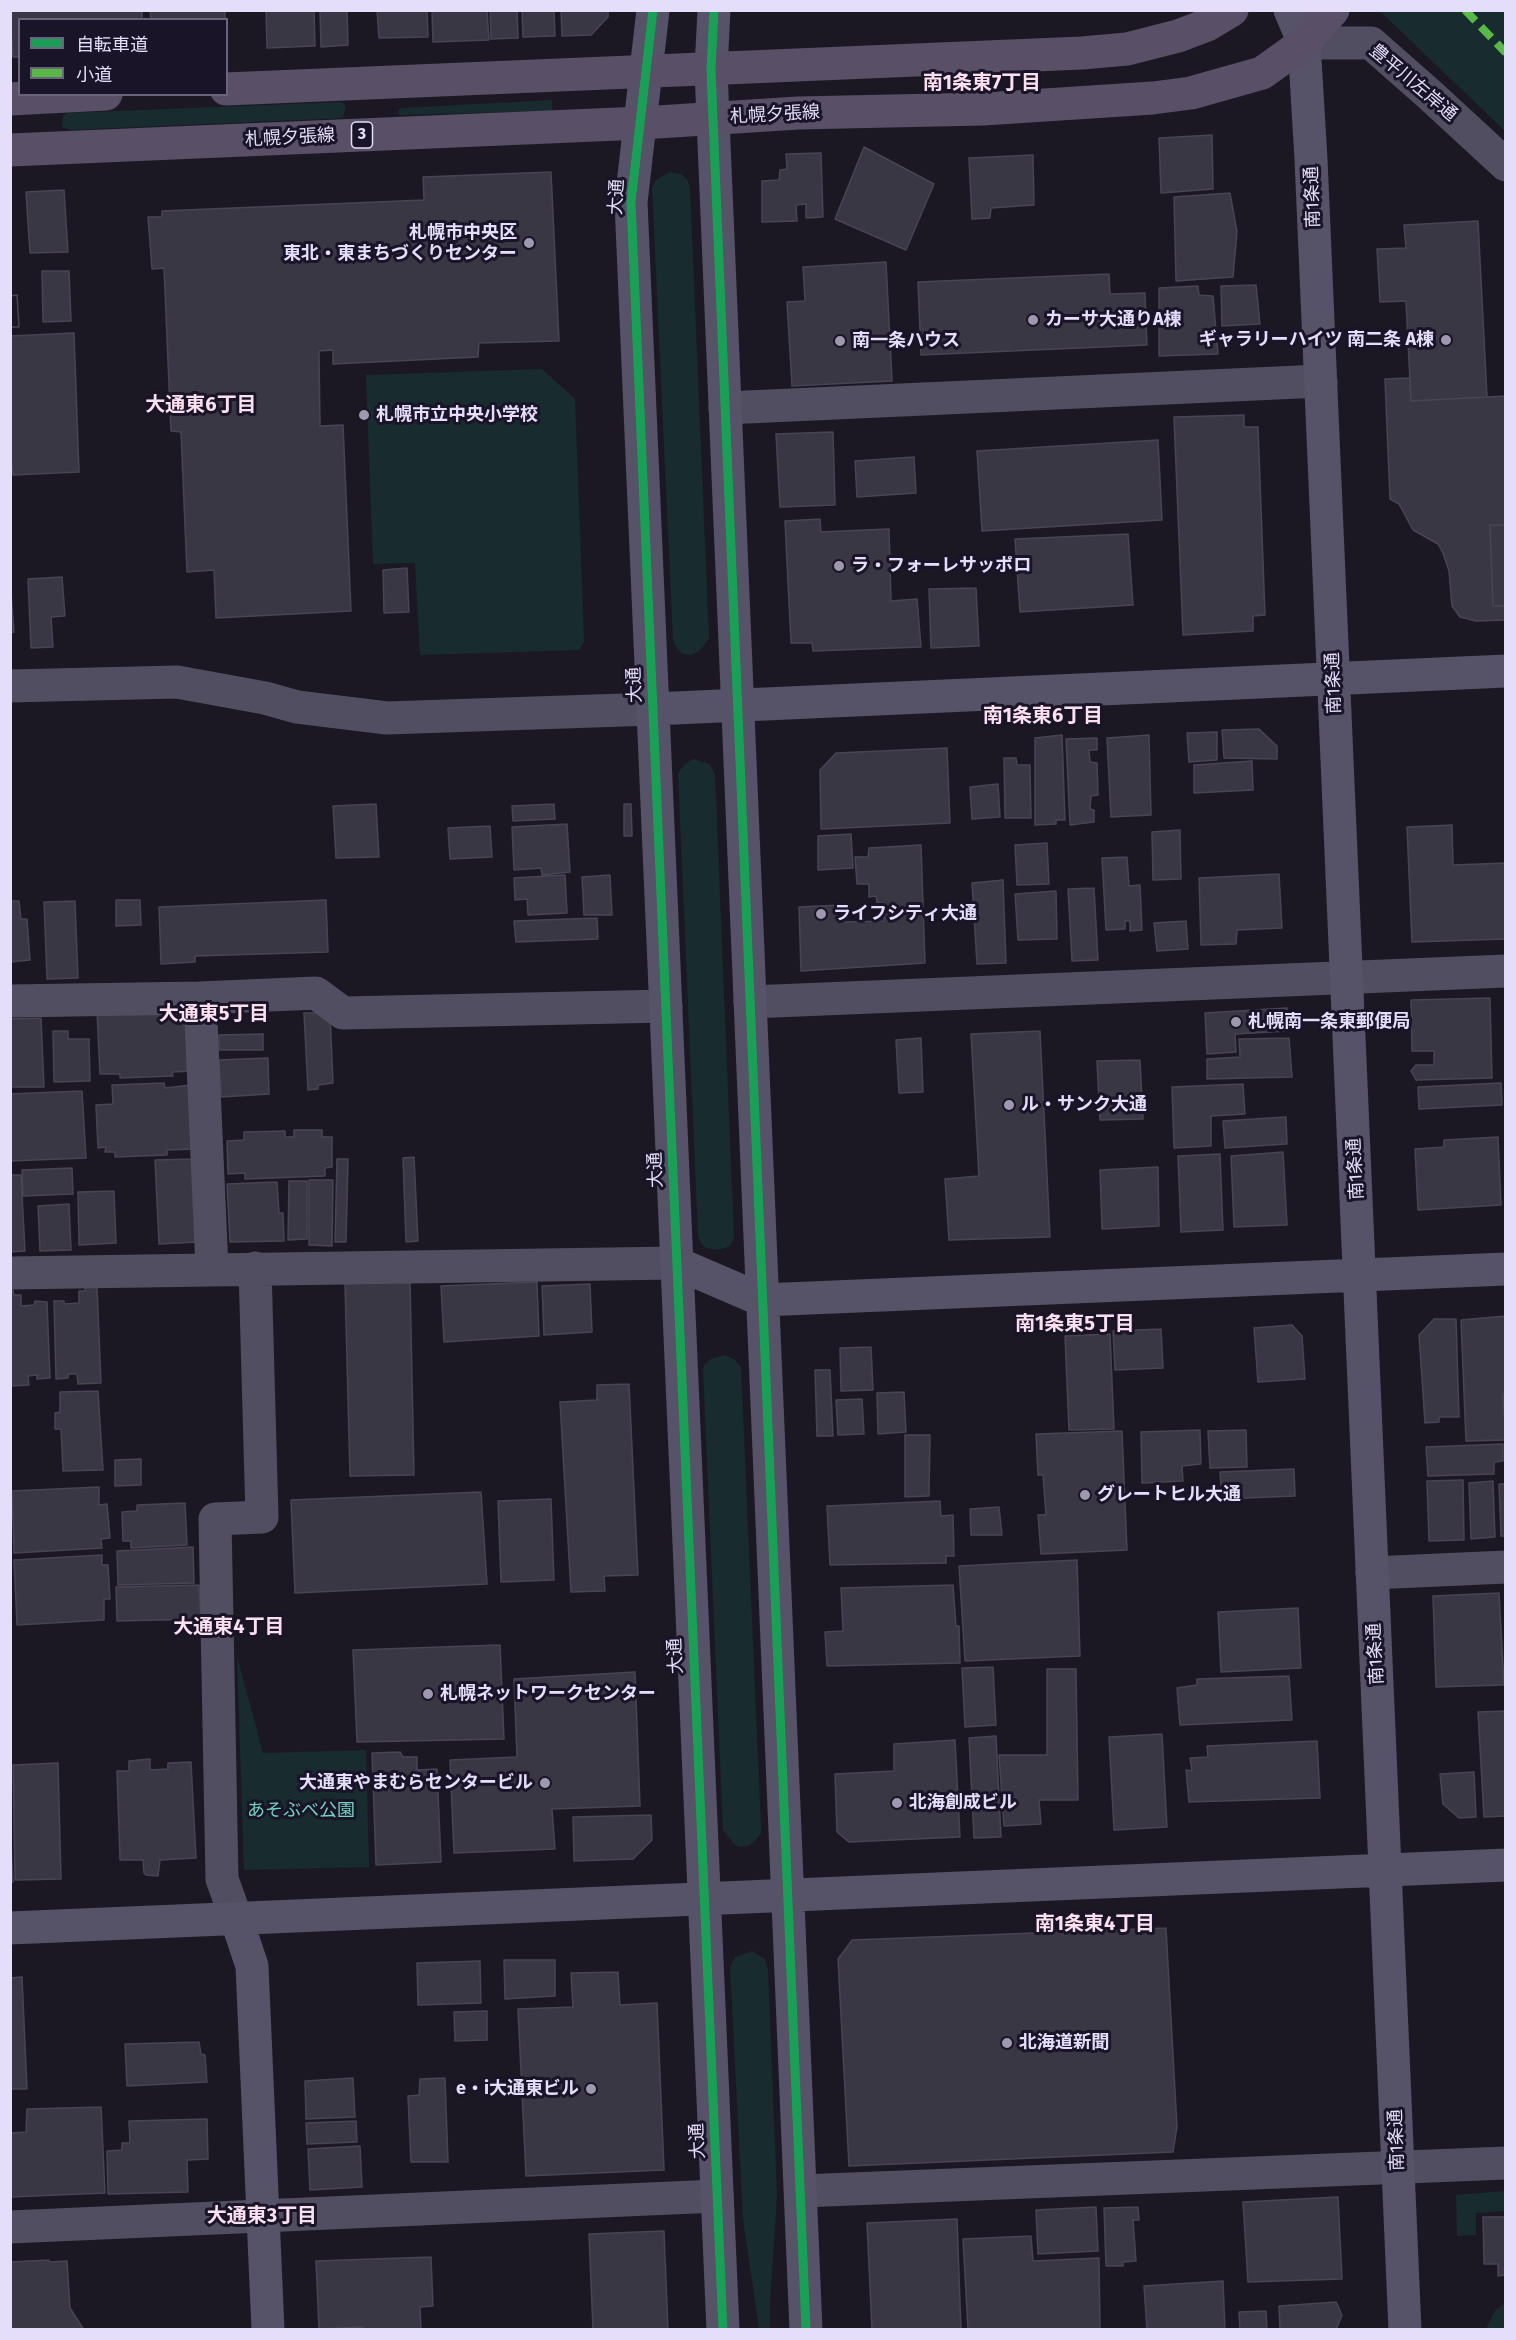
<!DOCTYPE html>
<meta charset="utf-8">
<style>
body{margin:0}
#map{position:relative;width:1516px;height:2340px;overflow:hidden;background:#1b1823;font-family:"Fira Sans","Noto Sans JP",sans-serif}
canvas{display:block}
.frame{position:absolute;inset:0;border:12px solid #e4defb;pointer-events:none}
.legend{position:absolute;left:18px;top:18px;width:210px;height:78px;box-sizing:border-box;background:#191427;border:2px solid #6a657c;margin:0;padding:8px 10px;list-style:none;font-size:18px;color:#e4defb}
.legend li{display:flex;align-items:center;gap:12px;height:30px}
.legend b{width:30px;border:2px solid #6a657c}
</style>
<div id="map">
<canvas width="1516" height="2340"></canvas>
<div class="frame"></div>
<ul class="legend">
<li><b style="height:8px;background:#1a9f57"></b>自転車道</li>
<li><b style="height:8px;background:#58b947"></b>小道</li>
</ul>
</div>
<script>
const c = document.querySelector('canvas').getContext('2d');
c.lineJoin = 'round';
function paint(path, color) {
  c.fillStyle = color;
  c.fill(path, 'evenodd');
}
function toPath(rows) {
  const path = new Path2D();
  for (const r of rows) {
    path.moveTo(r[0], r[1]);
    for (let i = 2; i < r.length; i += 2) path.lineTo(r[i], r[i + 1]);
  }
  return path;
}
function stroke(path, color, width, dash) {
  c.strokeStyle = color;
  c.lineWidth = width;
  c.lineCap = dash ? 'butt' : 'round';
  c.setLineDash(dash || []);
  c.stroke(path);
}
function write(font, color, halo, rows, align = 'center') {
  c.font = font + ' "Fira Sans","Noto Sans JP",sans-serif';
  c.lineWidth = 6;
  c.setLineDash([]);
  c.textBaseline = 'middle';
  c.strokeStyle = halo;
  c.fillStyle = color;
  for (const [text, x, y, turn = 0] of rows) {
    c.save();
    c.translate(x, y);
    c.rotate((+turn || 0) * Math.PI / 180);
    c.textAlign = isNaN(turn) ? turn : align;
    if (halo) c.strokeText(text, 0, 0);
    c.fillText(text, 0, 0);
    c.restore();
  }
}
const green = toPath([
 [1379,11,1505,11,1505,131,1385,16],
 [552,100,552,111,401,115,399,115,398,110,401,108],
 [341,102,346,106,343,118,71,130,62,127,63,116,67,113],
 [670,172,681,174,687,179,690,187,709,639,698,652,691,655,682,654,676,647,673,639,652,187,656,180],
 [542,369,575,399,584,642,579,650,420,655,415,563,373,564,366,375],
 [694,759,709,764,715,774,734,1239,730,1246,719,1250,709,1249,702,1245,698,1236,678,773,686,763],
 [724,1355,734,1359,741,1367,761,1828,761,1833,755,1841,748,1846,741,1847,735,1845,723,1830,703,1370,705,1364,711,1359],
 [237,1656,263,1753,366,1750,369,1867,244,1870],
 [752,1951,765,1959,768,1970,777,2196,770,2301,770,2330,759,2329,743,2219,730,1967,735,1957],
 [1505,2191,1505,2211,1476,2213,1476,2235,1457,2236,1456,2195],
 [1505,2303,1505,2329,1486,2329,1495,2311]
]);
const building = toPath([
 [10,10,142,10,142,20,20,20,20,57,13,57,10,10],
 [150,10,225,10,225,20,151,20,150,10],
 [266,10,314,10,315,46,267,48,266,10],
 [320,10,347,10,348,45,321,47,320,10],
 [377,10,427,10,428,37,379,38,377,10],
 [432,10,487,10,489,40,433,42,432,10],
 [490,10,517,10,518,38,491,39,490,10],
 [522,10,554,10,555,36,523,37,522,10],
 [561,10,608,10,608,17,591,35,562,36,561,10],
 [1212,135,1213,189,1161,193,1159,138,1212,135],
 [864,147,934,184,906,250,835,219,864,147],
 [821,153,823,217,806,218,806,204,796,205,797,221,762,222,762,181,779,180,780,170,787,169,786,154,821,153],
 [1033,155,1034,205,991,208,990,218,972,219,969,158,1033,155],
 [551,172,559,341,479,343,478,357,333,364,333,350,319,351,320,426,343,425,351,611,216,618,214,570,187,572,181,432,171,431,164,268,152,269,148,217,162,217,162,211,424,200,423,177,551,172],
 [64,190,68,252,30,253,26,192,64,190],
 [1230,193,1237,232,1233,277,1176,281,1174,197,1230,193],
 [1478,221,1487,397,1411,401,1406,301,1380,302,1377,249,1406,248,1404,225,1478,221],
 [886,262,892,381,792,386,787,302,805,301,803,267,886,262],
 [42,271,69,271,71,321,43,322,42,271],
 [1109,274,1110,294,1145,293,1147,345,921,355,918,282,1109,274],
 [1256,285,1260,324,1222,326,1221,286,1256,285],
 [1198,286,1199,295,1213,296,1218,354,1159,356,1159,288,1198,286],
 [17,295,19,327,10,327,10,296,17,295],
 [17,295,19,327,10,327,10,296,17,295],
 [74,333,79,472,13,475,10,451,10,336,74,333],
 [1410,378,1411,401,1506,396,1506,525,1490,525,1493,606,1506,606,1506,620,1476,621,1460,617,1452,606,1449,571,1443,553,1438,544,1413,530,1399,504,1390,499,1385,379,1410,378],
 [1244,415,1244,427,1258,427,1265,615,1253,616,1253,631,1183,635,1174,417,1244,415],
 [833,432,835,505,780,507,776,434,833,432],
 [1158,440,1162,520,982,531,977,451,1158,440],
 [914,457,916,493,857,497,855,461,914,457],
 [820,519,821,532,889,529,891,601,917,599,921,647,813,651,812,643,791,643,785,521,820,519],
 [1490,525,1506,525,1506,606,1493,606,1490,525],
 [1128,534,1133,605,1020,612,1015,539,1128,534],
 [407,568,409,612,384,613,383,570,407,568],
 [62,577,65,616,51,617,53,647,31,648,28,579,62,577],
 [10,580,14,632,10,633,10,580],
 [976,588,979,646,931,648,929,589,976,588],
 [1259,729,1277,746,1277,759,1224,758,1222,730,1259,729],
 [1217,732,1217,760,1189,762,1187,733,1217,732],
 [1062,735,1065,820,1056,820,1056,824,1035,825,1035,738,1062,735],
 [1149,735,1151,815,1111,817,1107,738,1149,735],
 [1097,738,1097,750,1089,750,1090,762,1097,763,1098,795,1091,796,1090,809,1094,810,1094,822,1070,825,1066,739,1097,738],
 [947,748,950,823,821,829,820,770,836,753,947,748],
 [1004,758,1016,758,1017,765,1030,765,1031,818,1005,818,1004,758],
 [1252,761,1253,790,1194,793,1194,765,1252,761],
 [998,784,1000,817,972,819,970,787,998,784],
 [376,804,379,857,336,858,333,806,376,804],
 [554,804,555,819,513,821,512,806,554,804],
 [624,804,631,804,632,836,624,836,624,804],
 [567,824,570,872,542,875,541,868,514,870,512,827,567,824],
 [1452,825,1453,865,1506,863,1506,939,1412,942,1407,827,1452,825],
 [490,826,492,857,450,859,448,828,490,826],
 [1180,830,1181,879,1153,880,1152,832,1180,830],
 [851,834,853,868,818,870,818,836,851,834],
 [1047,843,1049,884,1017,885,1015,845,1047,843],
 [921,845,925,963,801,971,799,907,842,905,843,922,884,921,884,903,877,903,876,896,869,897,869,884,857,884,855,857,868,857,869,848,921,845],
 [1127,857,1129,886,1140,885,1142,930,1130,931,1130,921,1125,921,1125,929,1106,930,1102,858,1127,857],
 [1279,874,1282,928,1237,930,1236,944,1201,945,1199,878,1279,874],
 [565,875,567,913,528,915,527,899,515,900,514,878,565,875],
 [610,875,612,915,584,915,582,877,610,875],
 [1003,880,1006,963,977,964,972,883,1003,880],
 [1094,888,1098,960,1072,961,1068,889,1094,888],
 [1056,891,1057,939,1018,940,1015,894,1056,891],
 [116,900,140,900,141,925,116,926,116,900],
 [326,900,328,952,195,956,195,962,161,964,159,907,326,900],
 [10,901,19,901,21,919,27,919,30,960,11,962,10,901],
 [75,901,78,978,47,979,44,902,75,901],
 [597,918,598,939,516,942,514,921,597,918],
 [1186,921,1188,949,1157,951,1154,923,1186,921],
 [1490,998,1492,1078,1416,1080,1411,1071,1416,1065,1434,1065,1434,1051,1412,1051,1411,1000,1490,998],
 [188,1007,191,1071,172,1072,173,1076,120,1078,120,1074,100,1074,97,1011,188,1007],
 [1287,1008,1287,1031,1235,1034,1236,1052,1207,1054,1205,1013,1287,1008],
 [304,1013,330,1013,333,1083,318,1085,318,1089,308,1090,304,1013],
 [41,1018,44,1087,10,1087,10,1019,41,1018],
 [53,1031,68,1031,68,1039,89,1039,90,1081,54,1082,53,1031],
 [1040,1031,1050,1237,949,1240,945,1179,979,1176,971,1034,1040,1031],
 [263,1034,263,1050,219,1050,219,1035,263,1034],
 [921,1038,923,1092,899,1093,896,1040,921,1038],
 [1289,1038,1292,1077,1207,1079,1207,1059,1240,1057,1239,1039,1289,1038],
 [268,1058,269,1094,221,1097,219,1060,268,1058],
 [1140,1060,1143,1119,1100,1120,1097,1061,1140,1060],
 [164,1083,165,1088,191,1085,195,1149,167,1150,167,1155,115,1157,115,1152,105,1152,106,1147,98,1148,96,1105,113,1104,112,1085,164,1083],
 [1501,1083,1502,1105,1419,1109,1418,1087,1501,1083],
 [1243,1084,1245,1114,1211,1116,1211,1146,1174,1148,1172,1087,1243,1084],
 [82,1091,86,1158,10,1161,10,1094,82,1091],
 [1286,1117,1287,1144,1225,1148,1223,1121,1286,1117],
 [294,1130,322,1130,322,1137,332,1137,332,1167,325,1168,325,1176,245,1179,245,1173,228,1174,227,1141,244,1140,244,1132,285,1131,285,1137,294,1137,294,1130],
 [1498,1137,1501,1205,1418,1210,1415,1149,1444,1147,1444,1140,1498,1137],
 [1283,1152,1287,1225,1234,1227,1231,1156,1283,1152],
 [1220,1154,1223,1230,1181,1232,1178,1156,1220,1154],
 [414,1157,418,1241,406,1242,403,1158,414,1157],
 [194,1159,198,1242,159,1244,155,1160,194,1159],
 [337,1159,348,1159,346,1242,335,1242,337,1159],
 [1158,1167,1159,1226,1102,1229,1100,1170,1158,1167],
 [72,1168,73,1194,23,1196,22,1170,72,1168],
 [10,1175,21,1175,25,1251,10,1252,10,1175],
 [309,1180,333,1180,332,1246,309,1245,309,1180],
 [289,1181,307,1181,307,1239,288,1240,289,1181],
 [277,1182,279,1213,283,1213,284,1241,230,1242,227,1184,277,1182],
 [114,1191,116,1243,79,1245,78,1192,114,1191],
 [69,1204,71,1250,40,1251,38,1206,69,1204],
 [410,1280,414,1475,350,1476,345,1284,410,1280],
 [537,1282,539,1336,444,1342,441,1286,537,1282],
 [590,1284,592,1332,544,1335,542,1286,590,1284],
 [85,1287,97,1287,101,1383,78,1384,77,1374,68,1374,68,1378,56,1379,54,1301,64,1301,64,1304,79,1303,79,1291,85,1291,85,1287],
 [10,1290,13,1290,14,1295,21,1295,21,1306,34,1305,35,1301,47,1302,50,1378,37,1379,37,1375,28,1376,29,1385,10,1386,10,1290],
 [1506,1316,1506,1394,1503,1394,1506,1440,1466,1441,1461,1320,1506,1316],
 [1434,1319,1456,1319,1459,1417,1439,1417,1439,1422,1425,1423,1419,1335,1434,1319],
 [1292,1325,1302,1336,1305,1379,1258,1382,1254,1328,1292,1325],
 [1161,1329,1163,1368,1115,1370,1113,1331,1161,1329],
 [1110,1334,1114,1429,1069,1430,1065,1336,1110,1334],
 [871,1347,873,1390,841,1391,840,1348,871,1347],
 [815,1370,830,1370,833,1436,817,1436,815,1370],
 [629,1384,638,1575,604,1576,605,1591,571,1592,560,1402,597,1400,597,1385,629,1384],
 [98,1391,103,1470,63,1471,61,1429,55,1429,55,1413,60,1412,60,1392,98,1391],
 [904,1392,906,1432,878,1434,877,1393,904,1392],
 [862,1399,864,1434,838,1435,836,1400,862,1399],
 [1200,1430,1201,1464,1182,1466,1183,1481,1142,1483,1141,1432,1200,1430],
 [1246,1430,1247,1467,1210,1468,1208,1431,1246,1430],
 [1122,1431,1127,1550,1041,1554,1038,1515,1046,1515,1043,1475,1038,1475,1036,1434,1122,1431],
 [905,1435,930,1435,929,1496,905,1497,905,1435],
 [1503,1444,1503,1461,1494,1462,1494,1474,1428,1476,1426,1447,1503,1444],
 [141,1459,141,1485,115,1486,115,1460,141,1459],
 [1294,1469,1295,1496,1222,1499,1220,1472,1294,1469],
 [1463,1480,1464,1540,1429,1541,1427,1481,1463,1480],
 [1493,1481,1495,1537,1471,1539,1469,1483,1493,1481],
 [1499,1484,1506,1484,1506,1536,1501,1536,1499,1484],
 [99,1487,99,1505,107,1504,110,1538,101,1539,102,1548,14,1553,12,1491,99,1487],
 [481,1492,487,1584,295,1593,291,1500,481,1492],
 [551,1499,554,1580,501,1582,498,1501,551,1499],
 [940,1501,941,1516,953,1515,954,1556,946,1556,946,1563,830,1565,827,1506,940,1501],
 [185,1503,187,1545,131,1548,131,1541,123,1541,122,1512,137,1511,137,1505,185,1503],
 [999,1507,1002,1535,971,1535,970,1509,999,1507],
 [193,1547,194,1583,118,1585,117,1551,193,1547],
 [102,1555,102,1565,108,1565,110,1599,104,1599,104,1620,17,1625,14,1560,102,1555],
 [1077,1560,1080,1656,965,1661,959,1566,1077,1560],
 [199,1585,201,1619,117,1621,116,1587,199,1585],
 [953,1585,956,1626,959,1626,960,1663,827,1666,825,1632,843,1631,841,1588,953,1585],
 [1499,1593,1504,1685,1436,1687,1433,1596,1499,1593],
 [1298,1608,1301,1668,1221,1672,1218,1612,1298,1608],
 [500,1645,504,1739,357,1742,353,1650,500,1645],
 [993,1667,996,1725,965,1727,962,1668,993,1667],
 [1047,1669,1076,1669,1078,1800,1039,1800,1041,1824,1004,1826,999,1755,1047,1755,1047,1669],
 [635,1672,640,1806,552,1809,555,1849,454,1853,450,1760,517,1757,514,1679,635,1672],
 [1289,1676,1292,1720,1180,1725,1177,1688,1197,1685,1197,1679,1289,1676],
 [1506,1711,1506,1816,1484,1817,1478,1712,1506,1711],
 [1162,1734,1167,1827,1114,1830,1109,1737,1162,1734],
 [996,1736,1001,1837,974,1838,969,1738,996,1736],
 [955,1740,960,1837,849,1842,837,1832,835,1774,894,1771,894,1744,955,1740],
 [1317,1741,1320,1798,1189,1802,1186,1770,1192,1771,1190,1758,1208,1757,1207,1746,1317,1741],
 [400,1752,403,1757,417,1757,417,1770,437,1769,441,1862,376,1865,372,1753,400,1752],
 [150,1759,150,1770,168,1769,168,1763,191,1762,196,1858,160,1860,158,1876,146,1875,144,1873,143,1860,120,1860,117,1771,129,1771,129,1761,150,1759],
 [58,1763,61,1879,15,1880,13,1765,58,1763],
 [1474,1772,1476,1817,1459,1818,1443,1804,1440,1774,1474,1772],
 [651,1815,652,1840,633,1859,574,1861,573,1817,651,1815],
 [10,1823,13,1882,10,1882,10,1823],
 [1166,1928,1177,2127,1173,2152,849,2166,838,1959,852,1940,1166,1928],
 [504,1960,555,1960,555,1996,505,1999,504,1960],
 [480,1961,481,2003,418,2005,417,1963,480,1961],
 [618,1972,620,2005,657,2003,664,2170,526,2176,518,2009,573,2007,571,1973,618,1972],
 [22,1977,27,2089,10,2089,10,1978,22,1977],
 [487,2011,487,2040,455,2041,454,2012,487,2011],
 [199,2042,201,2054,205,2055,207,2082,127,2086,125,2044,199,2042],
 [353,2078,355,2117,306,2119,305,2081,353,2078],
 [445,2078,448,2162,411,2162,408,2096,419,2095,420,2079,445,2078],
 [101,2107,105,2193,10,2197,10,2133,26,2132,27,2109,101,2107],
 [207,2119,208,2159,187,2160,188,2192,108,2194,107,2151,122,2150,122,2143,130,2143,129,2121,207,2119],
 [356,2121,357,2142,307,2144,306,2123,356,2121],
 [360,2146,362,2187,310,2190,308,2149,360,2146],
 [1338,2197,1342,2279,1248,2282,1243,2202,1338,2197],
 [1096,2207,1098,2251,1038,2254,1036,2210,1096,2207],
 [1138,2207,1139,2220,1133,2220,1136,2261,1123,2262,1123,2266,1106,2266,1104,2208,1138,2207],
 [1483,2217,1506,2217,1506,2275,1498,2276,1498,2264,1484,2264,1483,2217],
 [957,2219,961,2330,872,2330,867,2223,957,2219],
 [664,2231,668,2330,593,2330,589,2234,664,2231],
 [1031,2236,1033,2261,1099,2258,1100,2330,968,2330,963,2239,1031,2236],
 [431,2257,433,2306,420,2307,421,2330,363,2330,363,2327,319,2329,316,2261,431,2257],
 [49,2260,50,2262,67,2261,70,2308,84,2330,10,2330,10,2262,49,2260],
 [1223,2281,1225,2330,1147,2330,1144,2286,1223,2281],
 [1336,2302,1342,2315,1336,2330,1280,2330,1279,2306,1336,2302],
 [1266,2311,1267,2330,1240,2330,1239,2312,1266,2311]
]);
const street = toPath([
 [1304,43,1371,43,1430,95,1506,165],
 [725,408,1321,381],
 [10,686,177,682,265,698,297,707,387,718,653,709],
 [200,998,212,1269],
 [10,1001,200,998,316,993,343,1013,666,1006],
 [750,1002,1506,971],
 [10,1273,676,1263],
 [1372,1573,1506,1567],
 [236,1918,222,1879,215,1519,262,1517,255,1268],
 [801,2191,1506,2163],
 [10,2227,717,2196]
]);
const secondary = toPath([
 [653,10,631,202,723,2330],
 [714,10,711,69,713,119,806,2330],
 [1290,10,1304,43,1311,159,1405,2330],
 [653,709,1506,671],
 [676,1263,762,1300,1506,1269],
 [236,1918,252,1966,268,2330],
 [10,1928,1506,1865]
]);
const primary = toPath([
 [226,89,1082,53,1127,49,1178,36,1207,25,1232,10],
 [10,99,106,94],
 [10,150,642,123,798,113,983,109,1153,98,1191,93,1262,73,1304,43,1333,10]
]);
const quiet = toPath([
 [1465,10,1506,53]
]);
const cycleway = toPath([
 [653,10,631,202,723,2330],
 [714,10,711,69,713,119,806,2330]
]);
const markers = [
 [529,243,6,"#9e99af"],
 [1033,320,6,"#9e99af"],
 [1446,340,6,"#9e99af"],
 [840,341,6,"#9e99af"],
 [364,415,6,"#9e99af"],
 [839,566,6,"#9e99af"],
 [821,914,6,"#9e99af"],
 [1236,1022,6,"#9e99af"],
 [1009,1105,6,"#9e99af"],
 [1085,1495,6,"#9e99af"],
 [428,1694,6,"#9e99af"],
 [545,1783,6,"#9e99af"],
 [897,1803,6,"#9e99af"],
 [1007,2043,6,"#9e99af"],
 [591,2089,6,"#9e99af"]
];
const shields = [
 [362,135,21]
];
const shieldNames = [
 ["3",362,135]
];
const streetNames = [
 ["豊平川左岸通",1413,83,40],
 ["札幌夕張線",775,115,-3],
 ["札幌夕張線",290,138,-3],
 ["大通",617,197,-87],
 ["南1条通",1313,197,-92],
 ["南1条通",1334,683,-92],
 ["大通",635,685,-92],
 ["南1条通",1356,1169,-93],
 ["大通",656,1170,-92],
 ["南1条通",1376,1654,-93],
 ["大通",676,1656,-93],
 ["南1条通",1397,2140,-92],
 ["大通",698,2141,-93]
];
const poiNames = [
 ["札幌市中央区",517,233,"right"],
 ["東北・東まちづくりセンター",517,254,"right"],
 ["カーサ大通りA棟",1045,320],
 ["ギャラリーハイツ 南二条 A棟",1434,340,"right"],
 ["南一条ハウス",852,341],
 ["札幌市立中央小学校",376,415],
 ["ラ・フォーレサッポロ",851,566],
 ["ライフシティ大通",833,914],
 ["札幌南一条東郵便局",1248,1022],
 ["ル・サンク大通",1021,1105],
 ["グレートヒル大通",1097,1495],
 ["札幌ネットワークセンター",440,1694],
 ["大通東やまむらセンタービル",533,1783,"right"],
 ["北海創成ビル",909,1803],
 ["北海道新聞",1019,2043],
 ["e・i大通東ビル",579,2089,"right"]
];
const parkNames = [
 ["あそぶべ公園",301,1811]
];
const neighbourhoodNames = [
 ["南1条東7丁目",982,83],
 ["大通東6丁目",201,405],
 ["南1条東6丁目",1043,716],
 ["大通東5丁目",214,1014],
 ["南1条東5丁目",1075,1324],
 ["大通東4丁目",229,1627],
 ["南1条東4丁目",1095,1924],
 ["大通東3丁目",262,2216]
];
paint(green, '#182c2f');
paint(building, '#3a3744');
stroke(building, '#494455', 1.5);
stroke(street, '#514e61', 33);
stroke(secondary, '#565267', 33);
stroke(primary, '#594f66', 33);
stroke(quiet, '#58b947', 8, [15, 8]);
stroke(cycleway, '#1a9f57', 9);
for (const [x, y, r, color] of markers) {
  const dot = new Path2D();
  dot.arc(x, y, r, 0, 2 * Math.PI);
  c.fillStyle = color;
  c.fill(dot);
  stroke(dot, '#191427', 2);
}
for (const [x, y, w] of shields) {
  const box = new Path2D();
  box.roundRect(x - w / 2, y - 13, w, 26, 4.5);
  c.fillStyle = '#191427';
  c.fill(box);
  stroke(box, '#e4defb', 1.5);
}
write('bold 16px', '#e4defb', null, shieldNames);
write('18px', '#e4defb', '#191427', streetNames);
write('bold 18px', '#e4defb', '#191427', poiNames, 'left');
write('18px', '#72d3c3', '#191427', parkNames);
write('bold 20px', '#fbe0ef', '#191427', neighbourhoodNames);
</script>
